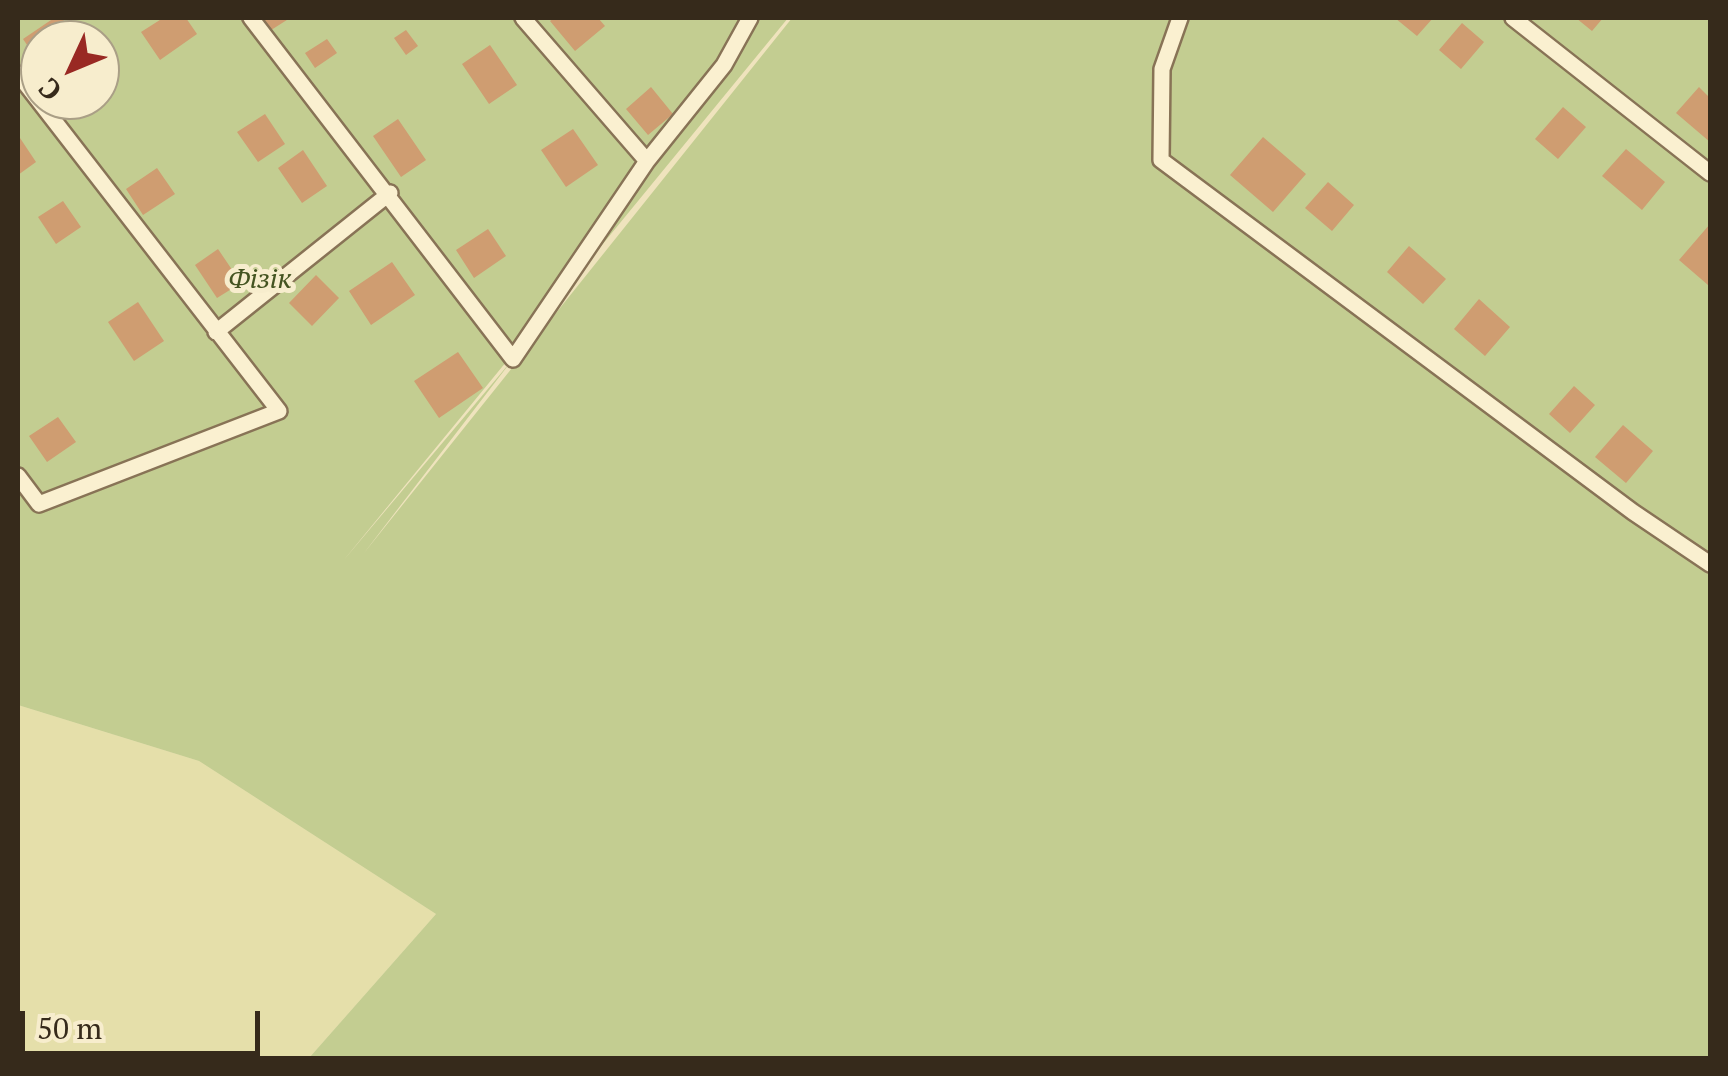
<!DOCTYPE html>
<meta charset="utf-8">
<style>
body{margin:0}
#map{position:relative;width:1728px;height:1076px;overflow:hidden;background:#efe3bd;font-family:"PT Serif",serif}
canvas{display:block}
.frame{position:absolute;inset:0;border:20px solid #362a1b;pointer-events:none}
.north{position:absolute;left:20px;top:20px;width:100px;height:100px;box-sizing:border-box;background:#f7edcd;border:2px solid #aa9f86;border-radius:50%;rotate:226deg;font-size:28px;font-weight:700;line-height:40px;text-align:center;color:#362a1b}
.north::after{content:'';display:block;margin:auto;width:35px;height:45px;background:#992923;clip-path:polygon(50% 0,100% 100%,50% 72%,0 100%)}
.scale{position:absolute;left:20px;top:1011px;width:240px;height:45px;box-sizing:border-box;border:5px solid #362a1b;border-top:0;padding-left:12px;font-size:30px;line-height:35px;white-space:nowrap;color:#362a1b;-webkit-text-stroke:8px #f7edcd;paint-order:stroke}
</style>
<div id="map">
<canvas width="1728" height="1076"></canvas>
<div class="frame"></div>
<div class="north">С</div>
<div class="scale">50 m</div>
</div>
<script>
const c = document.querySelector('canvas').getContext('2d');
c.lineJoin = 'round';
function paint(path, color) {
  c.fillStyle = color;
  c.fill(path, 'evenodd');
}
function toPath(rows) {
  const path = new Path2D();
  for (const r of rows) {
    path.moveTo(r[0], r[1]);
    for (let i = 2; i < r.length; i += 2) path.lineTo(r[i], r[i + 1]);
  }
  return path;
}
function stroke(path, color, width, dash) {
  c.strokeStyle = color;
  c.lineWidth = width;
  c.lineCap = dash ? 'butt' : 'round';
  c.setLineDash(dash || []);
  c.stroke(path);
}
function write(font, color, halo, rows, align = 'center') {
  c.font = font + ' "PT Serif",serif';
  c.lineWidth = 10;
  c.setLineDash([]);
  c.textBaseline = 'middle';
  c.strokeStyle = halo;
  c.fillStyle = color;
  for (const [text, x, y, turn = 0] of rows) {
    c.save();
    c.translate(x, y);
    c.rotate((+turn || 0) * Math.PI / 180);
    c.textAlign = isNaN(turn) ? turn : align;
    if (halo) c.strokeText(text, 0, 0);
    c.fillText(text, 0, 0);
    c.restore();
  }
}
const farmland = toPath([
 [18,705,199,761,436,914,309,1058,18,1058]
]);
const green = toPath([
 [18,18,788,18,343,561,513,359,364,553,792,18,1710,18,1710,1058,309,1058,436,914,199,761,18,705],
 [40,40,100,40,100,100,40,100]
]);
const building = toPath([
 [54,18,62,18,77,40,40,40,40,64,23,39],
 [163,18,186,18,197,34,160,60,141,32],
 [258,18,290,18,268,32],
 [554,18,598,18,605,26,575,51,550,21],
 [1395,18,1433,18,1417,36],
 [1576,18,1603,18,1592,31],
 [1462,23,1484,42,1461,69,1439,50],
 [406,30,418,46,406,55,394,38],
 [327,39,337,53,315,68,305,53],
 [490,45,517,85,489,104,462,64],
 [100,74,110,90,100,97],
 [651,87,673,114,648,135,626,109],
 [1699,87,1710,98,1710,142,1676,113],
 [66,100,95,100,76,113],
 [1563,107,1586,127,1558,159,1535,139],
 [265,114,285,144,258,162,237,132],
 [398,119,426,160,401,177,373,136],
 [573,129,598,165,566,187,541,150],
 [18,135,36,162,18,175],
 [1263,137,1306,174,1273,212,1230,175],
 [1626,149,1665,182,1642,210,1602,176],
 [303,150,327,186,302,203,278,168],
 [157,168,175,194,143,215,126,189],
 [1328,182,1354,205,1332,231,1305,208],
 [63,201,81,227,56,244,38,217],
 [1710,224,1710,282,1708,285,1679,260],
 [488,229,506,256,474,278,456,250],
 [1409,246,1446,279,1423,304,1387,272],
 [218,249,241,283,217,298,195,265],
 [392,262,415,295,371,325,349,291],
 [316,275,339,298,312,326,289,303],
 [1479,299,1510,327,1485,356,1454,329],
 [138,302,164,341,134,361,108,322],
 [458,352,483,388,439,418,414,381],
 [1574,386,1595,405,1570,433,1549,414],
 [58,417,76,442,47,462,29,436],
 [1623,425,1653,451,1626,483,1595,457]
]);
const service = toPath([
 [251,18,513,359,647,161,724,65,750,18],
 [523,18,647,161],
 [1180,18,1162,69,1161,160,1633,512,1710,564],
 [1513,18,1710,173],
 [18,74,279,411,39,504,18,476],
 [216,332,390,193]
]);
const parkNames = [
 ["Фізік",260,280]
];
paint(farmland, '#e5dfaa');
paint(green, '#c3cd91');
paint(building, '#cf9d71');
stroke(service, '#887356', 20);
stroke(service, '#faf0d0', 15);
write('italic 28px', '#445421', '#f7edcd', parkNames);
</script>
